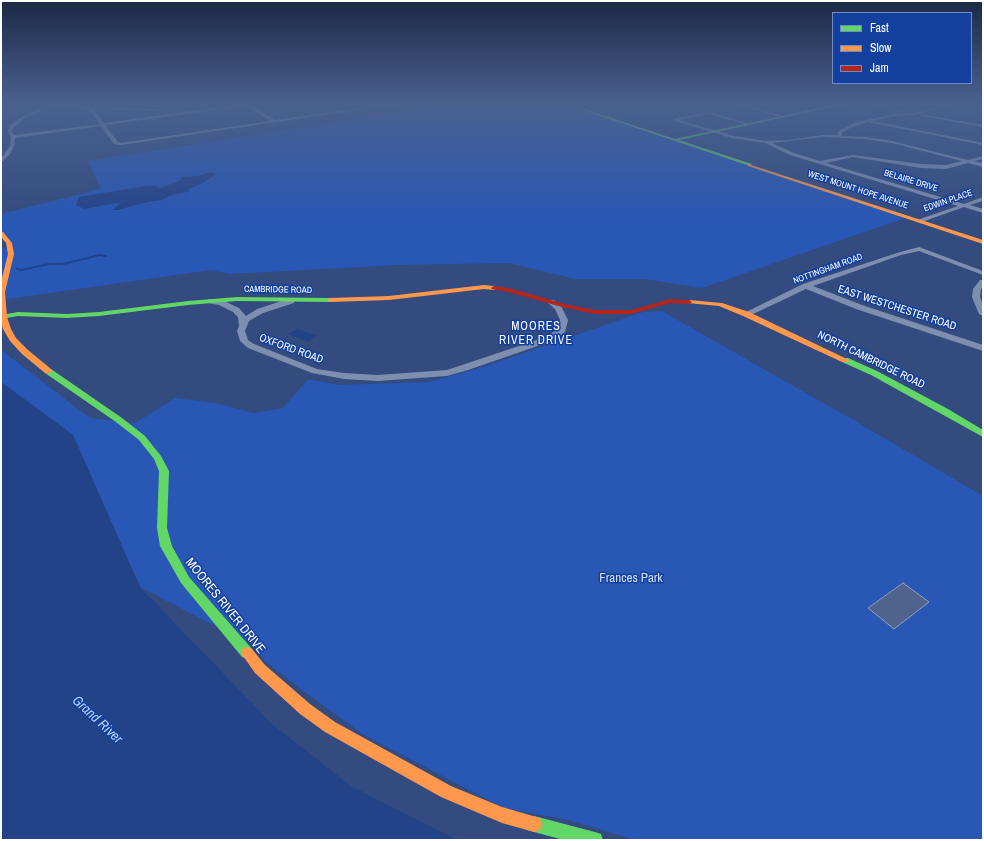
<!DOCTYPE html>
<style>
body{margin:0}
#map{position:relative;width:984px;height:841px;overflow:hidden;background:#334b7f;font-family:"Archivo Narrow",sans-serif}
canvas{display:block}
.frame{position:absolute;inset:0;border:2px solid #fff;pointer-events:none}
.legend{position:absolute;left:832px;top:12px;width:140px;height:72px;box-sizing:border-box;background:#13409f;border:1px solid #718cc5;margin:0;padding:5px 7px;list-style:none;font-size:12px;color:#fff}
.legend li{display:flex;align-items:center;gap:8px;height:20px}
.legend b{width:20px;border:1px solid #718cc5}
</style>
<div id="map">
<canvas width="984" height="841"></canvas>
<div class="frame"></div>
<ul class="legend">
<li><b style="height:5px;background:#63d668"></b>Fast</li>
<li><b style="height:5px;background:#ff974d"></b>Slow</li>
<li><b style="height:5px;background:#b3261e"></b>Jam</li>
</ul>
</div>
<script>
const c = document.querySelector('canvas').getContext('2d');
c.lineJoin = 'round';
function paint(path, color) {
  c.fillStyle = color;
  c.fill(path, 'evenodd');
}
function toPath(rows) {
  const path = new Path2D();
  for (const r of rows) {
    path.moveTo(r[0], r[1]);
    for (let i = 2; i < r.length; i += 2) path.lineTo(r[i], r[i + 1]);
  }
  return path;
}
function stroke(path, color, width, dash) {
  c.strokeStyle = color;
  c.lineWidth = width;
  c.lineCap = dash ? 'butt' : 'round';
  c.setLineDash(dash || []);
  c.stroke(path);
}
function write(font, color, halo, rows, align = 'center') {
  c.font = font + ' "Archivo Narrow",sans-serif';
  c.lineWidth = 3;
  c.setLineDash([]);
  c.textBaseline = 'middle';
  c.strokeStyle = halo;
  c.fillStyle = color;
  for (const [text, x, y, turn = 0] of rows) {
    c.save();
    c.translate(x, y);
    c.rotate((+turn || 0) * Math.PI / 180);
    c.textAlign = isNaN(turn) ? turn : align;
    if (halo) c.strokeText(text, 0, 0);
    c.fillText(text, 0, 0);
    c.restore();
  }
}
const green = toPath([
 [452,104,564,104,908,217,702,288,645,279,575,279,509,263,398,265,229,274,211,270,1,300,1,249,8,247,1,236,1,214,101,189,88,161],
 [662,311,862,425,983,496,983,840,636,840,568,820,504,808,364,735,302,690,265,661,252,645,140,587,73,435,1,382,1,350,90,418,135,423,175,398,215,403,254,413,283,408,308,379,338,385,429,382,486,366,643,312]
]);
const water = toPath([
 [211,172,216,174,205,182,189,189,188,192,175,194,161,200,143,203,118,210,112,210,120,204,116,203,84,209,76,205,79,197,146,186,156,186,160,188,179,181,182,177,197,176],
 [298,329,317,336,308,342,288,334],
 [1,382,73,435,140,587,272,724,351,786,457,840,1,840]
]);
const stream = toPath([
 [17,269,21,270,49,264,63,264,100,255,106,256]
]);
const building = toPath([
 [903,583,929,602,894,629,868,608,903,583]
]);
const street = toPath([
 [53,104,93,107,106,104,100,107,169,110,167,111,93,109,104,123,238,104,253,104,251,105,275,120,387,104,399,104,121,145,114,144,101,126,15,138,14,146,10,154,1,163,1,158,10,146,11,137,8,131,10,125,23,116,53,104],
 [57,105,89,109,100,124,14,135,12,131,14,127,25,118,57,105],
 [247,106,270,121,121,143,118,142,105,125,247,106],
 [735,104,743,104,786,117,783,118,735,104],
 [871,104,879,104,906,112,904,113,871,104],
 [946,104,954,104,914,115,894,116,873,121,983,143,983,145,868,122,850,128,842,133,842,136,865,137,892,141,968,160,983,156,983,159,974,161,983,163,983,167,968,163,946,169,921,168,853,157,826,163,964,204,983,197,983,201,970,205,983,209,983,213,964,207,919,223,916,221,917,220,958,206,790,155,765,143,732,138,672,120,676,118,709,112,750,124,748,125,709,114,678,120,734,136,766,141,788,140,823,135,838,135,838,131,857,122,894,114,914,113,946,104],
 [823,137,865,139,892,143,962,161,946,165,921,164,853,155,820,161,794,153,772,143,823,137],
 [921,114,983,125,983,127,922,116,921,114],
 [919,247,983,271,983,275,919,251,901,255,813,286,862,305,983,345,983,351,856,309,806,289,749,316,746,316,742,314,803,284,897,253,919,247],
 [980,280,983,280,983,287,981,289,980,297,983,305,983,316,979,314,972,297,973,289,980,280],
 [208,299,224,301,239,308,246,316,257,309,288,299,294,299,294,303,263,313,249,321,245,331,248,340,254,344,317,369,344,373,378,375,447,370,546,337,558,329,560,320,555,309,547,302,548,300,554,300,561,306,568,320,565,332,552,341,468,370,447,376,378,381,344,379,312,373,248,348,240,341,237,331,239,326,238,317,233,312,219,305,208,303,208,299]
]);
const fast = toPath([
 [564,104,570,104,675,139,838,104,846,104,679,140,752,164,750,166,564,104],
 [237,297,330,298,333,300,330,302,237,301,188,305,99,316,67,318,18,316,1,319,1,315,18,312,67,314,99,312,188,301,237,297],
 [842,358,848,358,877,371,948,409,983,430,983,437,871,375,842,362,841,360,842,358],
 [45,369,51,369,122,418,145,436,161,456,169,471,167,528,172,546,189,577,252,649,253,653,252,657,247,659,242,657,181,583,160,546,157,528,159,471,154,459,139,440,116,422,45,373,44,371,45,369],
 [534,816,595,832,601,834,603,840,564,840,534,832,528,830,526,824,528,818,534,816]
]);
const slow = toPath([
 [748,164,983,240,983,244,748,166,748,164],
 [1,231,3,232,12,243,14,254,5,292,7,317,11,329,16,338,28,350,51,369,52,371,51,373,45,373,22,354,10,341,3,329,1,322,1,282,8,254,6,243,1,237,1,231],
 [484,285,494,286,497,288,494,290,484,289,389,300,330,302,327,300,330,298,389,296,484,285],
 [689,300,722,303,749,312,849,360,848,362,842,362,743,316,719,306,687,303,686,302,689,300],
 [247,647,252,649,265,665,310,704,335,722,451,786,502,807,540,818,542,824,540,830,534,832,502,823,441,797,325,732,300,714,255,673,241,653,242,649,247,647]
]);
const jam = toPath([
 [494,286,509,288,565,304,595,310,631,310,670,299,689,300,692,302,689,304,670,303,631,314,595,314,562,307,508,292,492,289,491,288,494,286]
]);
const farStreetnames = [
 ["BELAIRE DRIVE",911,181,17],
 ["WEST MOUNT HOPE AVENUE",858,190,18],
 ["EDWIN PLACE",948,201,-19],
 ["NOTTINGHAM ROAD",828,269,-20],
 ["CAMBRIDGE ROAD",278,290,1]
];
const streetNames = [
 ["EAST WESTCHESTER ROAD",897,308,18],
 ["OXFORD ROAD",291,349,20],
 ["NORTH CAMBRIDGE ROAD",871,360,26]
];
const neighbourhoodNames = [
 ["MOORES",536,327],
 ["RIVER DRIVE",536,341]
];
const nearParknames = [
 ["Frances Park",631,579]
];
const nearStreetnames = [
 ["MOORES RIVER DRIVE",225,606,51]
];
const nearWaternames = [
 ["Grand River",97,720,43]
];
paint(green, '#2857b5');
paint(water, '#234389');
stroke(stream, '#234389', 2);
paint(building, '#4f638c');
stroke(building, '#93a0bd', 1);
paint(street, '#7e8eaf');
paint(fast, '#63d668');
paint(slow, '#ff974d');
paint(jam, '#b3261e');
const sky = c.createLinearGradient(0, 0, 0, 222);
sky.addColorStop(0, '#1c2946');
sky.addColorStop(0.47, '#4a6190');
sky.addColorStop(1, '#4a619000');
c.fillStyle = sky;
c.fillRect(0, 0, 984, 222);
write('9px', '#fff', '#13409f', farStreetnames);
write('11px', '#fff', '#13409f', streetNames);
c.letterSpacing = '1px';
write('12px', '#fff', '#13409f', neighbourhoodNames);
c.letterSpacing = '0px';
write('13px', '#d4e2fd', '#13409f', nearParknames);
write('13px', '#fff', '#13409f', nearStreetnames);
write('italic 14px', '#b8cffa', '#13409f', nearWaternames);
</script>
